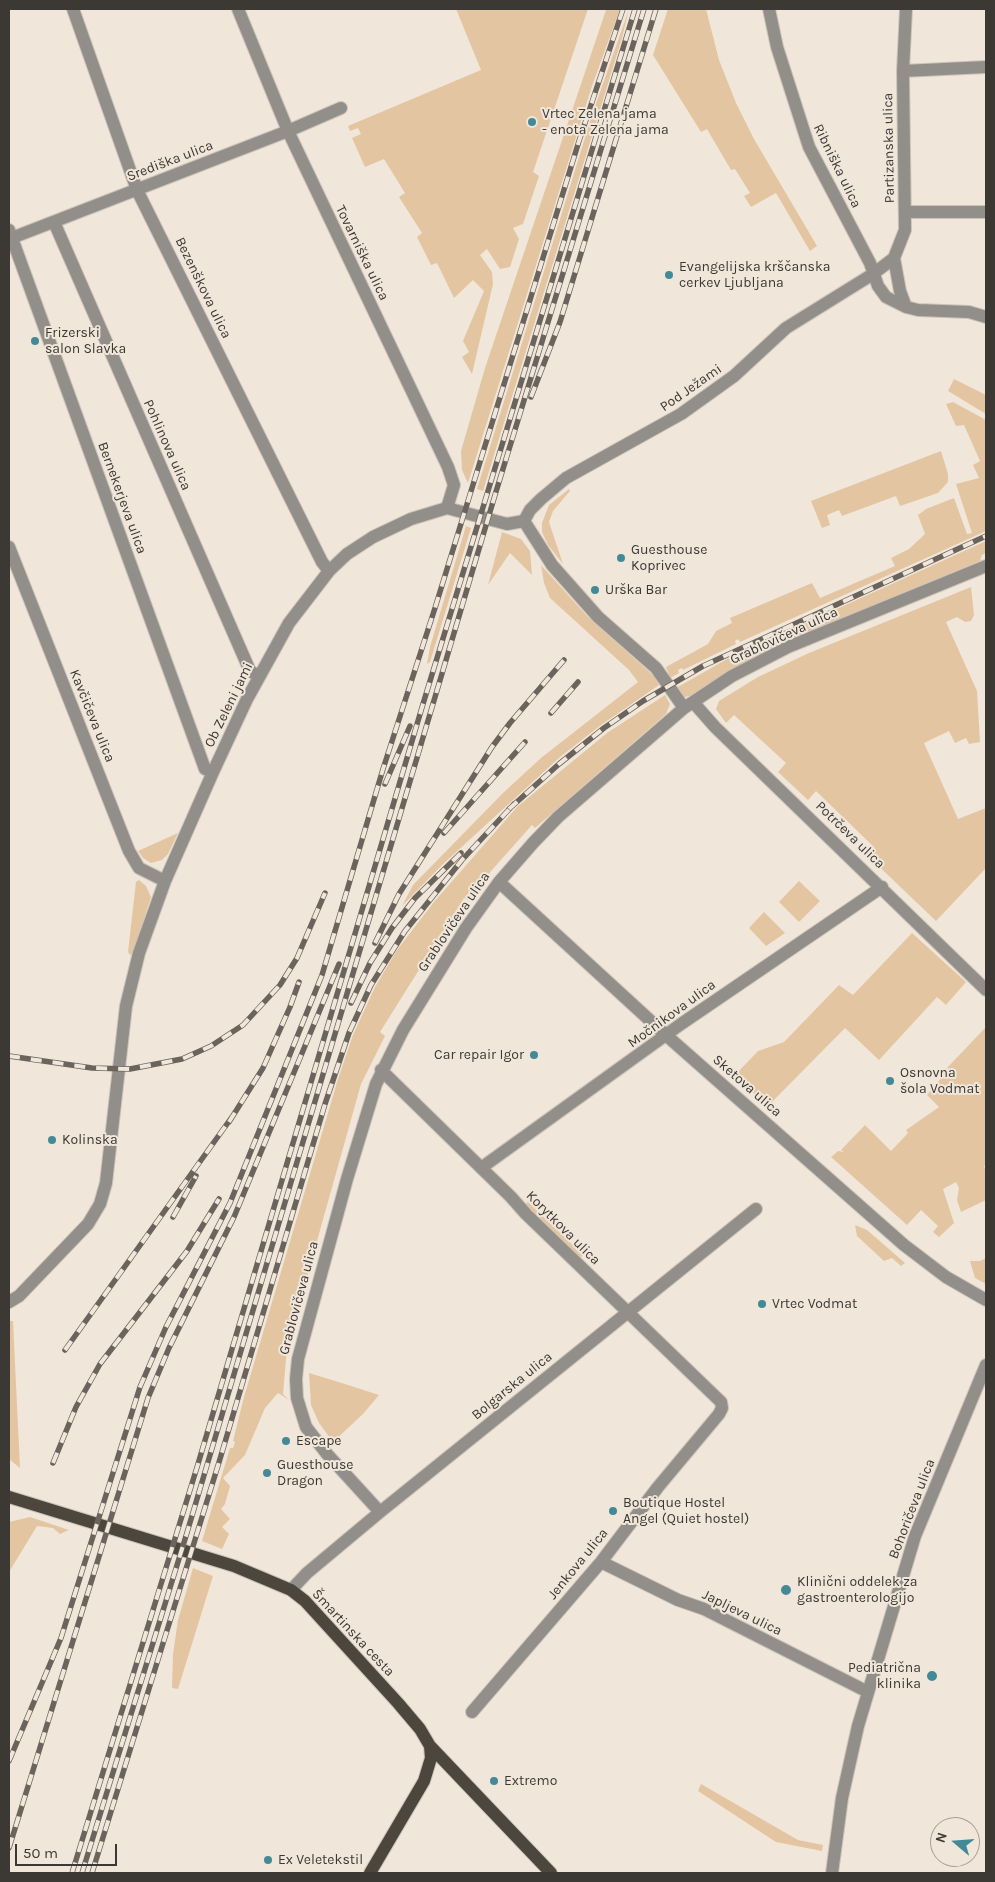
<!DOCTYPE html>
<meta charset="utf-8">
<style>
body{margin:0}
#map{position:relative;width:995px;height:1882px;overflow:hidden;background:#f0e6da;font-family:Karla,sans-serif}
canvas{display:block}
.frame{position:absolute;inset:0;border:10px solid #3c3833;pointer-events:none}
.north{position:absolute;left:930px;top:1817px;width:50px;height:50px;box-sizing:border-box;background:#f0e6da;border:1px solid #a8a097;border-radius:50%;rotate:288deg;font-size:14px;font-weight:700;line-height:20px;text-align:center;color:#3c3833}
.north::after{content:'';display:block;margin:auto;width:18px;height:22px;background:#448996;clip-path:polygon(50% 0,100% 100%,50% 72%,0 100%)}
.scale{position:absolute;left:15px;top:1844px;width:102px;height:22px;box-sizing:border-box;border:2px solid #3c3833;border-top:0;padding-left:6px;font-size:15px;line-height:18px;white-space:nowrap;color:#3c3833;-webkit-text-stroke:4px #f0e6da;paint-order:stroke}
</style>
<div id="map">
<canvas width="995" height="1882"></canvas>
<div class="frame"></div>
<div class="north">N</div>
<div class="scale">50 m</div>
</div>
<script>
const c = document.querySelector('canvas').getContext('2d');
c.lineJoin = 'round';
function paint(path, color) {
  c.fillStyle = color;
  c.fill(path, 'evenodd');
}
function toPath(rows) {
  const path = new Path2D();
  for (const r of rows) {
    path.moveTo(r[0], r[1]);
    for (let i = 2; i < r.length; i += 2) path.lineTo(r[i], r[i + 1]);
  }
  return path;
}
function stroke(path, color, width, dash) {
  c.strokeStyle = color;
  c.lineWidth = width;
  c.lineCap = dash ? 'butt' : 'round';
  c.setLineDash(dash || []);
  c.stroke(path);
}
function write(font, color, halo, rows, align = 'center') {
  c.font = font + ' Karla,sans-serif';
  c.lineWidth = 4;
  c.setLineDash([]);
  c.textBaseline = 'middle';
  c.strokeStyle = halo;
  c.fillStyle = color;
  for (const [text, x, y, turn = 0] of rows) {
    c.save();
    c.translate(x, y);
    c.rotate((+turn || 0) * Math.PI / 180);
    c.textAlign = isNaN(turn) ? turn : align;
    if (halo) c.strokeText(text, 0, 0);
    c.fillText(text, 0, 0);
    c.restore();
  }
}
const green = toPath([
 [456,9,588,9,533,172,539,176,523,224,513,228,519,239,510,267,500,269,487,249,480,255,492,272,493,284,472,374,462,357,469,352,463,341,484,291,473,280,454,298,437,263,431,265,417,237,422,233,399,197,405,193,384,159,365,167,352,138,361,134,358,128,350,131,348,126,481,70],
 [620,9,592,86,468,483,462,470,461,451,485,368,606,10],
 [629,9,622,38,483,491,477,489,592,115],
 [668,9,706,9,719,60,736,103,754,139,817,246,810,251,776,193,751,207,744,196,750,193,735,169,731,170,707,129,701,132,653,55],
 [954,379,986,395,986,414,948,391],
 [953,402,986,420,986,531,740,642,738,639,735,641,736,644,683,670,682,668,678,670,679,673,670,678,666,667,708,644,716,631,732,623,730,618,812,583,820,598,895,566,891,558,909,549,925,534,918,515,926,509,954,498,967,534,972,533,956,484,979,478,973,465,980,461,964,425,956,426,946,404],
 [941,451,948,474,948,482,938,493,900,506,896,496,842,516,839,510,827,515,830,525,822,528,811,501],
 [569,489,570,491,553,511,549,522,563,564,548,545,542,532,542,523,549,505],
 [466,526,471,528,430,662,427,664,430,647],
 [502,532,521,539,530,551,532,575,510,553,488,585],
 [986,541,986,553,982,555,980,561,782,643,732,669,690,696,684,697,676,688,727,659],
 [541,565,587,616,655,677,659,685,601,725,560,757,442,865,402,906,413,885,503,793,541,758,638,682,629,670,550,598,544,583],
 [971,587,974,615,971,621,965,622,957,617,946,622,977,691,980,742,969,744,966,738,955,743,949,731,924,743,958,819,986,808,986,868,936,921,868,856,875,848,816,791,808,800,778,772,786,763,734,715,726,723,716,709,719,701,758,677,809,653],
 [665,695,670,704,666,714,535,828,532,825,491,871,469,901,464,898,380,1032,385,1036,361,1084,287,1348,283,1394,289,1400,278,1393,265,1408,245,1455,223,1478,230,1486,225,1504,221,1509,230,1519,222,1527,229,1534,222,1549,202,1541,230,1448,233,1448,235,1442,233,1441,244,1397,338,1079,353,1035,375,987,397,950,434,902,517,807,607,733],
 [178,833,168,854,162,860,151,863,143,858,138,851],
 [139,880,146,886,151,897,133,953,130,955,128,952,136,882],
 [799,881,820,901,799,922,779,902],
 [764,912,785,933,766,946,749,928],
 [912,933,966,982,946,1005,937,997,879,1060,845,1028,769,1105,731,1076,734,1072,737,1073,758,1051,784,1042,839,985,853,995],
 [986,1027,986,1164,984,1166,986,1171,986,1200,961,1212,957,1200,959,1188,956,1182,943,1189,954,1223,939,1237,933,1232,938,1226,921,1210,907,1225,831,1157,838,1151,844,1152,841,1150,865,1125,891,1151,908,1133,906,1130,939,1107,927,1095,949,1069,947,1068],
 [528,1202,583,1255,580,1258,530,1209,523,1206],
 [855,1225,867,1230,905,1263,901,1266,892,1258,884,1261,857,1236],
 [986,1258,986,1284,975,1278,970,1261,980,1261],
 [9,1321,13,1321,20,1468,9,1459],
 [309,1373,348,1385,379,1395,363,1414,333,1442,319,1423,311,1405],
 [30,1517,69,1530,60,1534,53,1528,37,1526,9,1572,9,1522],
 [193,1568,213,1576,178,1689,172,1688,173,1654,178,1620],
 [701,1784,798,1840,823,1845,822,1851,776,1842,698,1791]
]);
const minor = toPath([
 [73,9,137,190,322,562,329,571],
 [238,9,288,131,448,467,454,485,447,508],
 [769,9,777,47,809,147,870,263,878,286,886,297,906,307,918,310,969,312,986,317],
 [903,71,986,67],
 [905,212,986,212],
 [54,222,250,671,259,676],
 [9,230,205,769,213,772],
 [9,239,288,131,341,108],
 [894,258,900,291,906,307],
 [524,521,530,510,541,499,566,478,681,414,734,376,786,328,873,274,894,258,905,230,903,71,906,9],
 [524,521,552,565,598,617,656,668,684,708],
 [9,547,129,851,139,868,165,881],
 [693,702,715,727,986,990],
 [499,882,667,1036,904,1245,946,1277,986,1300],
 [381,1070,511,1197,526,1214,721,1402,722,1408,719,1414,658,1487,601,1562,472,1712],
 [481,1168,681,1024,882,887],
 [9,1302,19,1296,88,1224,100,1204,106,1183,126,1006,139,953,165,881,213,772,247,699,289,623,329,571,347,554,373,537,411,519,447,508,507,524,524,521],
 [380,1512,327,1454,306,1427,297,1398,296,1379,298,1359,347,1179,376,1084,403,1030,466,928,499,882,533,843,558,817,684,708,732,676,788,647,986,566],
 [601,1562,678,1600,704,1609,868,1692],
 [291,1590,307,1573,380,1512,756,1209],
 [832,1873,842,1798,858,1726,915,1536,986,1365]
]);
const major = toPath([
 [9,1497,234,1566,291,1590,305,1601,398,1703,420,1729,430,1746,551,1873],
 [370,1873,424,1781,431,1758,430,1746]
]);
const rail = toPath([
 [531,397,560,322,656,9],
 [551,713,578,682],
 [385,784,410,726],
 [509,809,559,764,604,728,643,701,703,666,986,536],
 [444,833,525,742],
 [375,943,399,894,492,747,510,723,564,660],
 [351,1003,370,963,392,928,415,898,461,853],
 [9,1056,92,1068,130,1069,182,1059,211,1046,243,1025,280,985,297,958,325,893],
 [229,1122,263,1068,290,1007,299,982],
 [173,1217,196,1176],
 [65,1350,232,1117],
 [53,1463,76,1407,100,1364,187,1251,219,1199],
 [9,1761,61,1638,140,1387,166,1327,230,1203,322,975,383,769,435,608,579,141,623,9],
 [9,1848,148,1398,169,1348,234,1217,339,964],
 [72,1873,198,1464,423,704,635,9],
 [82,1873,186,1536,495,495,644,9],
 [92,1873,220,1459,325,1104,349,1033,371,985,405,931,462,860,514,804]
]);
const markers = [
 [532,122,5,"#448996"],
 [669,275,5,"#448996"],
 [35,341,5,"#448996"],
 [621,558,5,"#448996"],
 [595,590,5,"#448996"],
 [534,1055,5,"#448996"],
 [890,1081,5,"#448996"],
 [52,1140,5,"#448996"],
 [762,1304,5,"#448996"],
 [286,1441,5,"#448996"],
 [267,1473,5,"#448996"],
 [613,1511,5,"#448996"],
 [786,1590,6,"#448996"],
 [932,1676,6,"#448996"],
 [494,1781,5,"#448996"],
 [268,1860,5,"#448996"]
];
const poiNames = [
 ["Vrtec Zelena jama",542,114],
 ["- enota Zelena jama",542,130],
 ["Evangelijska krščanska",679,267],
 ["cerkev Ljubljana",679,283],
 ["Frizerski",45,333],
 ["salon Slavka",45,349],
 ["Guesthouse",631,550],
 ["Koprivec",631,566],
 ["Urška Bar",605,590],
 ["Car repair Igor",524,1055,"right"],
 ["Osnovna",900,1073],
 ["šola Vodmat",900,1089],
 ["Kolinska",62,1140],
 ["Vrtec Vodmat",772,1304],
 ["Escape",296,1441],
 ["Guesthouse",277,1465],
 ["Dragon",277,1481],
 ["Boutique Hostel",623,1503],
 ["Angel (Quiet hostel)",623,1519],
 ["Klinični oddelek za",797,1582],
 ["gastroenterologijo",797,1598],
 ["Pediatrična",921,1668,"right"],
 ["klinika",921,1684,"right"],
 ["Extremo",504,1781],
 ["Ex Veletekstil",278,1860]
];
const streetNames = [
 ["Partizanska ulica",889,148,-91],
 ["Središka ulica",170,161,-21],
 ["Ribniška ulica",837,166,64],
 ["Tovarniška ulica",362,253,64],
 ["Bezenškova ulica",203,288,64],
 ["Pod Ježami",691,388,-35],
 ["Pohlinova ulica",167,445,66],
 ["Bernekerjeva ulica",122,498,70],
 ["Grablovičeva ulica",784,636,-25],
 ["Ob Zeleni jami",229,705,-64],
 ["Kavčičeva ulica",92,716,68],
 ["Potrčeva ulica",850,835,44],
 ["Grablovičeva ulica",454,922,-56],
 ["Močnikova ulica",672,1014,-36],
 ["Sketova ulica",747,1086,41],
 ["Korytkova ulica",563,1228,45],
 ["Grablovičeva ulica",299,1298,-75],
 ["Bolgarska ulica",512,1386,-39],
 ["Bohoričeva ulica",912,1509,-69],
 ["Jenkova ulica",578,1564,-51],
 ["Japljeva ulica",742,1613,26],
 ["Šmartinska cesta",353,1633,47]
];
paint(green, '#e3c6a1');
stroke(minor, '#ccc3b9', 14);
stroke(major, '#ccc3b9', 14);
stroke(minor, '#928e89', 12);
stroke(major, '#4c463d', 12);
stroke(rail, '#6a645d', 5.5);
stroke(rail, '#f0e6da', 4, [11]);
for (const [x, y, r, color] of markers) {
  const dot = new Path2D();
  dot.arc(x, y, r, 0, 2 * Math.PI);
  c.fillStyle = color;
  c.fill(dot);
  stroke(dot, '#f0e6da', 2);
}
write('14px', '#3c3833', '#f0e6da', poiNames, 'left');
write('14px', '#3c3833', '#f0e6da', streetNames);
</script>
